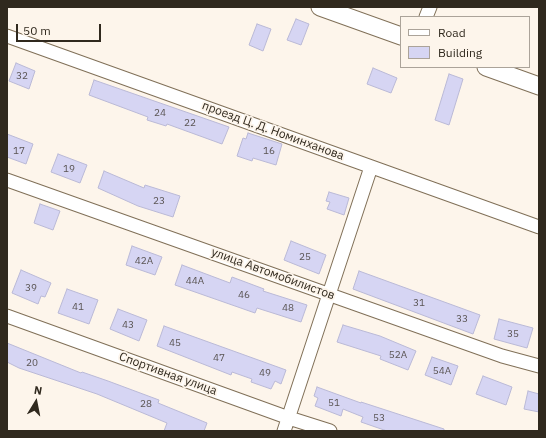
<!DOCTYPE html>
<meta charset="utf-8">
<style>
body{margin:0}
#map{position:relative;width:546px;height:438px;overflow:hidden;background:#fdf5eb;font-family:"IBM Plex Sans",sans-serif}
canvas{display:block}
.frame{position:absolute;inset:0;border:8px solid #30291e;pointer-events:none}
.legend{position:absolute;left:400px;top:16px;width:130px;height:52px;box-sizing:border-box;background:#fdf5eb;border:1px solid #aba399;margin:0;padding:5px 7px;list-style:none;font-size:12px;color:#30291e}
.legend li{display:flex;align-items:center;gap:8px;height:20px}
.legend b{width:20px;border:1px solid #aba399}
.north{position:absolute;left:16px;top:382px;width:40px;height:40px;-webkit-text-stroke:3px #fdf5eb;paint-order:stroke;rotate:10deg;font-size:11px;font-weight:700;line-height:16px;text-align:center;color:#30291e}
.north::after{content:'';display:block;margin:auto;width:14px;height:18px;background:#30291e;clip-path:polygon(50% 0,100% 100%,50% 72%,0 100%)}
.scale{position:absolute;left:16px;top:24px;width:85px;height:18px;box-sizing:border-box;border:2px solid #30291e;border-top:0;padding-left:5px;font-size:12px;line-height:14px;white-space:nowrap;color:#30291e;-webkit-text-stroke:3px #fdf5eb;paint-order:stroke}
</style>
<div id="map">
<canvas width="546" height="438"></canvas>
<div class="frame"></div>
<ul class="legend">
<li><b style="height:5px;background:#fff"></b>Road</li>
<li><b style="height:11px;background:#d6d5f3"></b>Building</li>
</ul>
<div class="north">N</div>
<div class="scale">50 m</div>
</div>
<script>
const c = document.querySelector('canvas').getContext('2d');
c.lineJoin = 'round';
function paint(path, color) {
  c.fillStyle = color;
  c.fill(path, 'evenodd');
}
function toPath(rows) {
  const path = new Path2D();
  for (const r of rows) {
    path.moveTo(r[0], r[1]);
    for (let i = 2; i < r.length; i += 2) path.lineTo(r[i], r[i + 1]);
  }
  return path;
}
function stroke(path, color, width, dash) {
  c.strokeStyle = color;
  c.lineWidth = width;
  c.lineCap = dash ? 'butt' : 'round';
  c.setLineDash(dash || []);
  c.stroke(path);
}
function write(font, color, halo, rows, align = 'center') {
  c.font = font + ' "IBM Plex Sans",sans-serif';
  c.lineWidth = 3.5;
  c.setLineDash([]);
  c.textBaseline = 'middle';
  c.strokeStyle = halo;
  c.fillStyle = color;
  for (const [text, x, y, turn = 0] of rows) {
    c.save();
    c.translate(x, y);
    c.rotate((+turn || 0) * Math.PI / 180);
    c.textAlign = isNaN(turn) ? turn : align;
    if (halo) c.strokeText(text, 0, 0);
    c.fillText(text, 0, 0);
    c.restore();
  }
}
const building = toPath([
 [296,19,309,24,301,45,287,40,296,19],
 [257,24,271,29,263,51,249,45,257,24],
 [16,63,35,71,29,89,9,81,16,63],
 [373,68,397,78,391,93,367,84,373,68],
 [449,74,463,79,449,125,435,120,449,74],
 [94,80,229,127,222,144,167,124,166,126,147,120,148,117,89,95,94,80],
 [248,133,282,144,276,165,253,158,252,161,237,156,243,138,246,139,248,133],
 [7,134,33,144,26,164,7,157,7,134],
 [58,154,87,165,80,183,51,172,58,154],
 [104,171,144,188,145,185,180,196,173,217,138,206,98,188,104,171],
 [329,192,349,198,344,215,327,209,330,202,326,201,329,192],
 [40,204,60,211,53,230,34,223,40,204],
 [291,241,326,255,319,274,284,260,291,241],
 [132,246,162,257,155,275,126,265,132,246],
 [182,265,230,283,232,277,264,289,263,291,307,305,301,322,257,308,255,313,175,285,182,265],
 [21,270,51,283,45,297,41,296,38,304,12,293,21,270],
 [359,271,480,315,473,334,353,289,359,271],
 [67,289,98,300,89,324,58,313,67,289],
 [118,309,147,320,139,341,110,329,118,309],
 [499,319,533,328,527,348,494,339,499,319],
 [343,325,380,336,416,351,408,370,380,359,381,356,337,342,343,325],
 [164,326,286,370,281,384,275,381,271,389,251,382,252,379,232,372,231,375,157,346,164,326],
 [7,343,81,373,82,372,108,381,159,400,158,403,207,423,204,431,164,431,167,423,97,394,19,368,7,362,7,343],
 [432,357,458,366,451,385,425,375,432,357],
 [483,376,512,387,506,405,476,394,483,376],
 [317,387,361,403,361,402,444,429,444,431,387,431,361,422,363,417,343,409,341,416,315,406,318,398,314,396,317,387],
 [528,391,539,394,539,412,524,409,528,391]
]);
const minor = toPath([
 [426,17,430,7],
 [7,36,539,227],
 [7,180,502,356,539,366],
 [7,316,289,418,330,431],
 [284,431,371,167]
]);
const tertiary = toPath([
 [320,7,401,36],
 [486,67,539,86]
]);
const numberNames = [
 ["32",22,76],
 ["24",160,113],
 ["22",190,123],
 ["17",19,151],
 ["16",269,151],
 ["19",69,169],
 ["23",159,201],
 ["25",305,257],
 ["42А",144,261],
 ["44А",195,281],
 ["39",31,288],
 ["46",244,295],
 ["31",419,303],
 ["41",78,307],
 ["48",288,308],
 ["33",462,319],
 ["43",128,325],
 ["35",513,334],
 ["45",175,343],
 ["52А",398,355],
 ["47",219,358],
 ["20",32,363],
 ["54А",442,371],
 ["49",265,373],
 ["51",334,403],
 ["28",146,404],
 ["53",379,418]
];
const streetNames = [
 ["проезд Ц. Д. Номинханова",273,131,20],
 ["улица Автомобилистов",273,274,20],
 ["Спортивная улица",168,374,20]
];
paint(building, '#d6d5f3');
stroke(building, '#bab9d6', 1);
stroke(minor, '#807058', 15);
stroke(tertiary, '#807058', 19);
stroke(minor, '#fff', 13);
stroke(tertiary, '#fff', 17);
write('10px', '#5a5453', null, numberNames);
write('12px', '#30291e', '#fdf5eb', streetNames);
</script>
